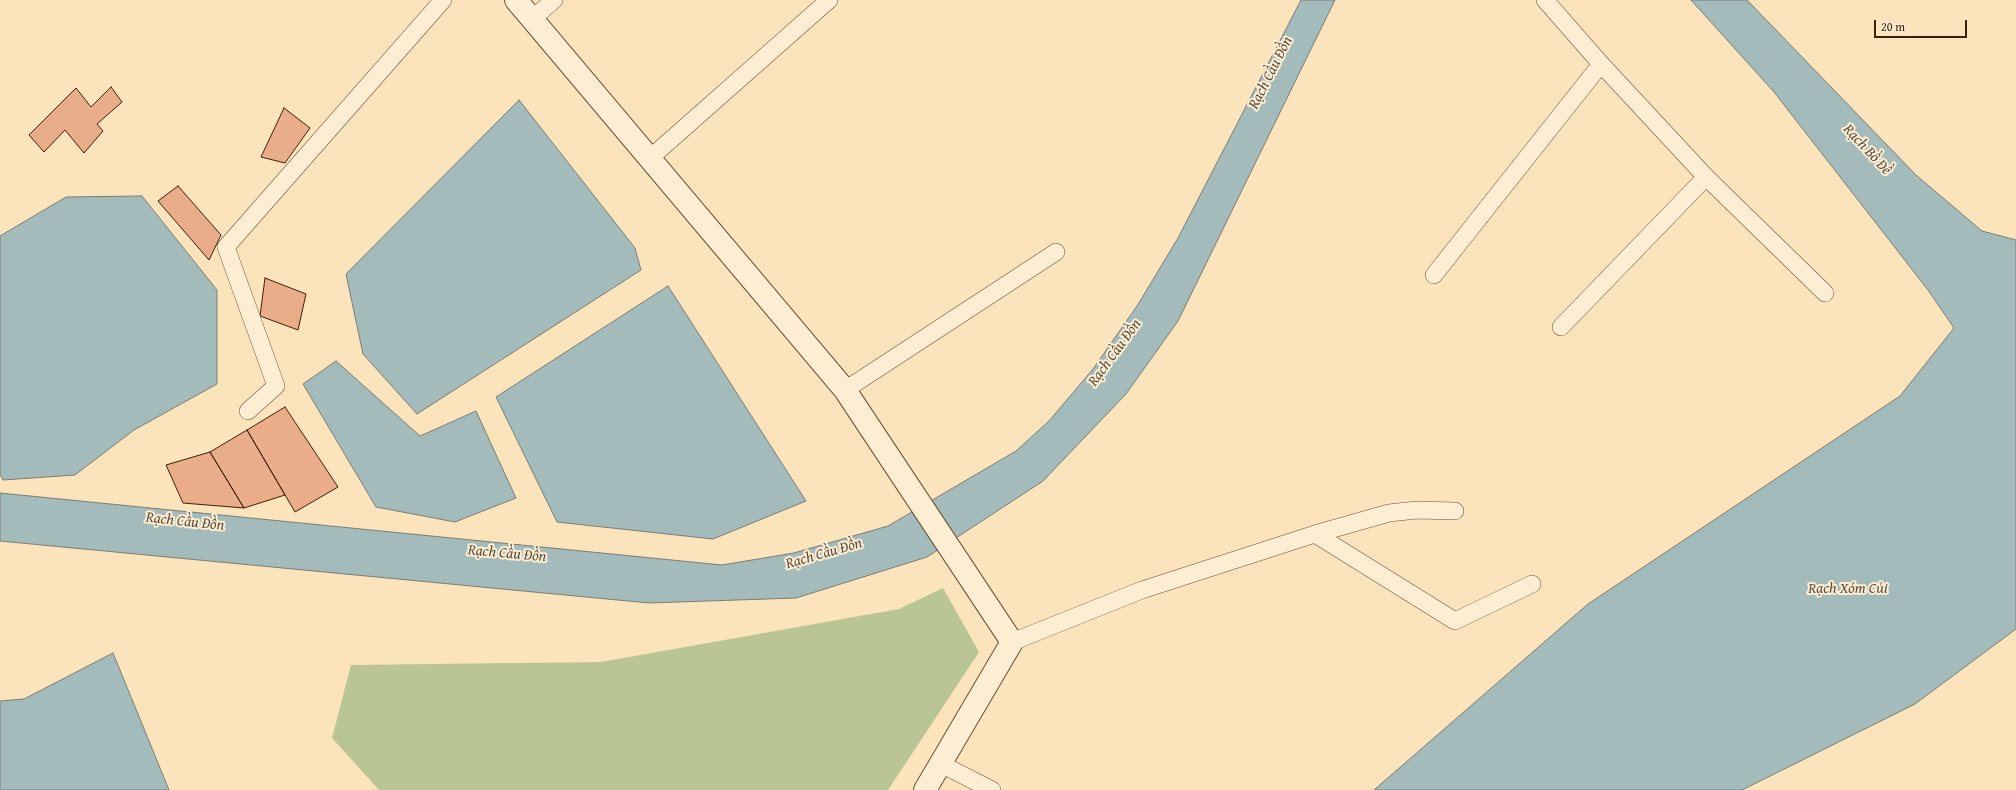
<!DOCTYPE html>
<meta charset="utf-8">
<style>
body{margin:0}
#map{position:relative;width:2016px;height:790px;overflow:hidden;background:#fbe3bc;font-family:"Gentium Book Plus",serif}
canvas{display:block}
.scale{position:absolute;left:1874px;top:20px;width:93px;height:18px;box-sizing:border-box;border:2px solid #3e1f08;border-top:0;padding-left:5px;font-size:12px;line-height:14px;white-space:nowrap;color:#3e1f08;-webkit-text-stroke:3px #fcedd3;paint-order:stroke}
</style>
<div id="map">
<canvas width="2016" height="790"></canvas>
<div class="scale">20 m</div>
</div>
<script>
const c = document.querySelector('canvas').getContext('2d');
c.lineJoin = 'round';
function paint(path, color) {
  c.fillStyle = color;
  c.fill(path, 'evenodd');
}
function toPath(rows) {
  const path = new Path2D();
  for (const r of rows) {
    path.moveTo(r[0], r[1]);
    for (let i = 2; i < r.length; i += 2) path.lineTo(r[i], r[i + 1]);
  }
  return path;
}
function stroke(path, color, width, dash) {
  c.strokeStyle = color;
  c.lineWidth = width;
  c.lineCap = dash ? 'butt' : 'round';
  c.setLineDash(dash || []);
  c.stroke(path);
}
function write(font, color, halo, rows, align = 'center') {
  c.font = font + ' "Gentium Book Plus",serif';
  c.lineWidth = 4;
  c.setLineDash([]);
  c.textBaseline = 'middle';
  c.strokeStyle = halo;
  c.fillStyle = color;
  for (const [text, x, y, turn = 0] of rows) {
    c.save();
    c.translate(x, y);
    c.rotate((+turn || 0) * Math.PI / 180);
    c.textAlign = isNaN(turn) ? turn : align;
    if (halo) c.strokeText(text, 0, 0);
    c.fillText(text, 0, 0);
    c.restore();
  }
}
const green = toPath([
 [943,588,979,652,888,790,379,790,332,738,351,665,601,662,899,609]
]);
const water = toPath([
 [1301,0,1335,0,1178,321,1126,394,1043,481,927,557,796,598,649,603,0,541,0,493,722,565,794,553,888,526,1016,451,1049,421,1093,369,1137,306,1178,238,1301,0],
 [1691,0,1747,0,1916,175,1982,231,2016,240,2016,629,1915,704,1742,790,1374,790,1588,604,1900,396,1954,328,1928,290,1774,92,1691,0],
 [519,100,635,248,641,270,417,414,363,354,346,274,519,100],
 [142,196,217,290,217,384,134,430,75,475,3,480,0,474,0,236,66,197,142,196],
 [668,286,806,501,713,539,557,522,496,397,668,286],
 [336,361,420,436,476,411,516,498,455,522,376,507,303,384,336,361],
 [113,653,169,790,0,790,0,701,24,699,113,653]
]);
const building = toPath([
 [111,87,122,102,97,124,103,131,84,153,65,130,44,152,29,135,76,88,91,107,111,87],
 [284,108,310,128,285,163,261,157,284,108],
 [178,186,221,235,209,260,158,201,178,186],
 [265,278,306,294,298,330,260,316,265,278],
 [285,407,338,487,295,512,247,430,285,407],
 [247,430,285,495,244,508,210,452,247,430],
 [210,452,244,508,183,503,166,465,210,452]
]);
const lane = toPath([
 [1545,0,1601,64,1706,177,1825,293],
 [532,19,554,0],
 [649,159,829,0],
 [1434,275,1601,64],
 [1561,327,1706,177],
 [845,390,1056,252],
 [248,411,276,386,226,247,443,0],
 [1315,534,1389,513,1417,510,1455,511],
 [1012,642,1142,590,1315,534,1455,621,1532,584],
 [939,763,992,790]
]);
const street = toPath([
 [516,0,845,390,1012,642,925,790]
]);
const waterNames = [
 ["Rạch Cầu Đồn",1271,73,-63],
 ["Rạch Bồ Đề",1867,150,47],
 ["Rạch Cầu Đồn",1115,353,-54],
 ["Rạch Cầu Đồn",185,522,6],
 ["Rạch Cầu Đồn",507,554,5],
 ["Rạch Cầu Đồn",824,554,-16],
 ["Rạch Xóm Củi",1848,589]
];
paint(green, '#b9c594');
paint(water, '#a3bbbb');
stroke(water, '#7b7d73', 1);
paint(building, '#eaad8a');
stroke(building, '#3e1f08', 1);
stroke(lane, '#6d5035', 18);
stroke(street, '#6d5035', 24);
stroke(lane, '#fcedd3', 17);
stroke(street, '#fcedd3', 22);
write('italic 15px', '#5c4e3e', '#fcedd3', waterNames);
</script>
